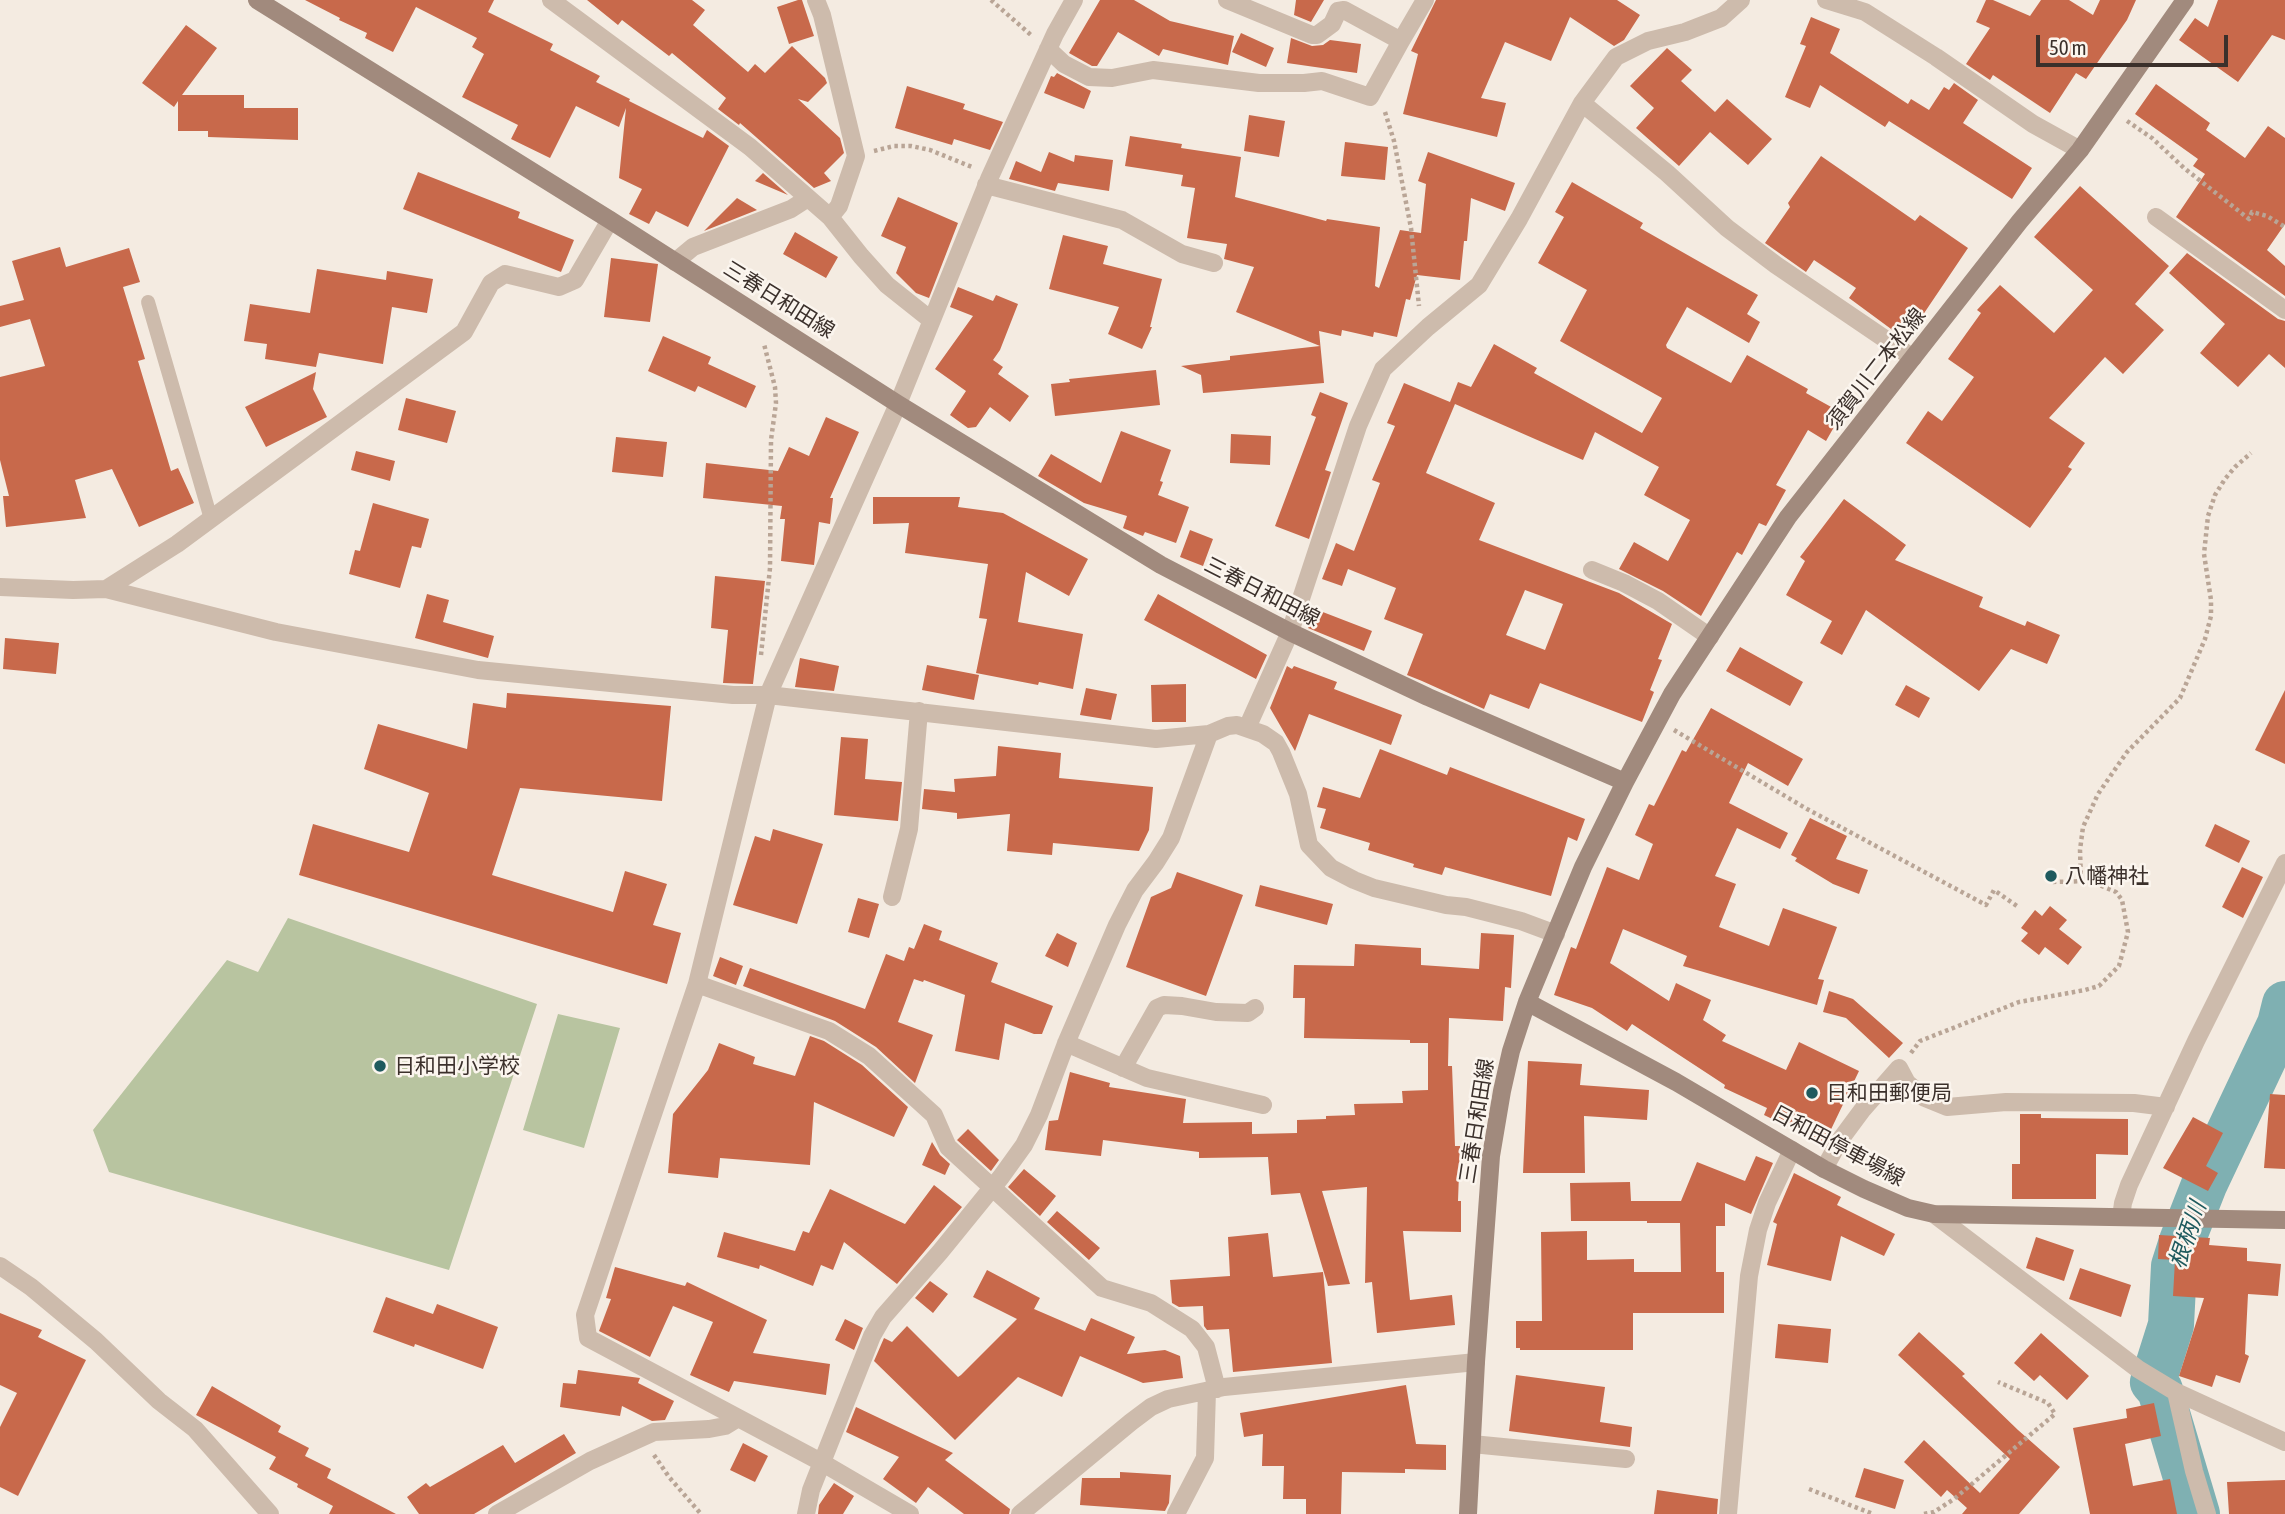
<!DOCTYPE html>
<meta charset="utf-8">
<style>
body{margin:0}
#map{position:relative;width:2285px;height:1514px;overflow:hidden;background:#f4ebe1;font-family:"Asap Condensed",sans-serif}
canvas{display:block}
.scale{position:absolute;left:2036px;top:35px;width:192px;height:32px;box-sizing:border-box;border:4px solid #3b302b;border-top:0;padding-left:9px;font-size:21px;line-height:24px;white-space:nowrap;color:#3b302b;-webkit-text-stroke:5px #fbf5ee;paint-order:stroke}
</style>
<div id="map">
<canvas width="2285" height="1514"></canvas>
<div class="scale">50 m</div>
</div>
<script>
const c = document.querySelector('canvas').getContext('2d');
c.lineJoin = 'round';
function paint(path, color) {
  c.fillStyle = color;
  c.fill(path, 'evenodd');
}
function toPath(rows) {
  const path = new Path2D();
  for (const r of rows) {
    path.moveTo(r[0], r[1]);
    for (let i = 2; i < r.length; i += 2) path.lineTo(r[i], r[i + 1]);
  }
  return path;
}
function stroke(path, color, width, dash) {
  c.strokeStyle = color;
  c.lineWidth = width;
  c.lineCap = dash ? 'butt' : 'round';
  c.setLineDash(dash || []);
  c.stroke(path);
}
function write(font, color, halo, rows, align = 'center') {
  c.font = font + ' "Asap Condensed","Noto Sans JP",sans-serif';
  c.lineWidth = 5;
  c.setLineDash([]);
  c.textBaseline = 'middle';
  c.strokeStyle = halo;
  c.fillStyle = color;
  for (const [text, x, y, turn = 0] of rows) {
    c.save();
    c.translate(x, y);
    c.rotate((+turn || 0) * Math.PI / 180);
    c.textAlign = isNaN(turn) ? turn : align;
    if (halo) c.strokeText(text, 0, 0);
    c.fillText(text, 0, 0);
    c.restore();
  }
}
const green = toPath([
 [288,918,537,1004,449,1270,109,1172,93,1130,227,960,258,972],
 [558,1014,620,1028,584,1148,523,1130]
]);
const river = toPath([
 [2197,1514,2160,1390,2153,1382,2171,1325,2174,1266,2182,1241,2204,1185,2280,1024,2285,1004]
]);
const building = toPath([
 [305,0,494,0,488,12,553,44,550,50,600,76,596,82,630,99,629,101,703,138,707,130,729,146,688,227,656,211,649,224,629,214,642,189,619,178,626,108,619,127,576,106,550,158,511,139,518,125,462,97,484,54,472,47,477,38,416,7,393,52,365,38,367,33,339,20,340,18],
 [587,0,692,0,705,10,693,25,748,72,755,64,765,73,792,46,825,78,827,83,808,102,798,99,840,138,844,153,824,173,831,181,814,188,740,123,739,125,718,109,726,98,672,53,669,56,622,20,618,25],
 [798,0,802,0,814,36,789,44,777,7],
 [1100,0,1134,0,1170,21,1234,36,1228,65,1163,49,1159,56,1118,32,1097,66,1092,66,1069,53],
 [1296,0,1324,0,1311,22,1294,15],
 [1436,0,1617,0,1640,15,1624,40,1614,46,1570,17,1551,61,1505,42,1481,98,1506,103,1497,137,1403,114,1418,54,1411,51],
 [1986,0,1993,0,2030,16,2041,0,2069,0,2093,15,2100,0,2136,0,2127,20,2086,79,2076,73,2050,113,1993,75,1990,80,1966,64,1990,28,1976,22],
 [2218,0,2285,0,2285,40,2272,35,2238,82,2179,40,2195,18,2208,27],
 [1811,17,1840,29,1830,53,1908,104,1911,99,1929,110,1944,87,1949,90,1954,83,1978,100,1963,123,2032,168,2012,199,1889,121,1885,127,1820,85,1810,108,1785,97,1806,46,1800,44],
 [186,25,217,48,182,95,244,95,244,108,298,108,298,140,208,137,208,131,178,131,178,101,174,107,142,83],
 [1241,33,1274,48,1266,67,1232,52],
 [1291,38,1312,46,1323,45,1330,40,1361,44,1357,73,1287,63],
 [1667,48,1692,70,1681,81,1715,112,1727,99,1772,139,1748,165,1710,132,1679,166,1636,128,1654,108,1630,86],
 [1057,73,1091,91,1084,109,1044,93,1051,76,1054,77],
 [2156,84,2210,123,2206,130,2245,158,2268,126,2285,138,2285,224,2267,250,2285,266,2285,296,2176,217,2205,174,2193,166,2198,159,2135,114],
 [907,86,965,104,963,109,1003,122,990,150,954,139,952,145,895,128],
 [1249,115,1285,121,1279,157,1244,151],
 [1130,136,1182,144,1181,148,1241,157,1235,197,1326,221,1327,219,1380,227,1375,286,1379,288,1400,230,1421,233,1426,184,1418,181,1428,152,1515,183,1505,211,1471,198,1467,241,1464,241,1460,280,1417,275,1410,300,1406,299,1397,337,1374,332,1373,337,1342,330,1341,336,1319,331,1324,383,1203,393,1201,375,1181,366,1230,360,1230,356,1320,346,1236,312,1254,267,1224,259,1227,244,1187,238,1195,188,1181,186,1183,175,1125,166],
 [1345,142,1388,147,1385,180,1341,176],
 [1049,152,1074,162,1075,155,1113,160,1109,191,1058,183,1055,191,1009,179,1016,161,1041,172],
 [1821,156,1915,221,1920,215,1968,248,1906,340,1849,298,1856,288,1814,260,1806,272,1765,243,1790,207,1788,203],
 [418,172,520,212,518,218,574,240,561,272,403,209],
 [763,173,788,195,755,181],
 [1572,182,1643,223,1640,228,1758,295,1747,314,1760,322,1749,343,1687,307,1666,345,1667,348,1731,383,1747,355,1808,389,1806,393,1842,413,1826,441,1808,430,1776,485,1786,490,1766,526,1759,523,1742,555,1737,552,1701,616,1663,591,1619,569,1634,542,1668,561,1690,520,1644,495,1659,467,1595,432,1583,460,1455,404,1426,473,1495,503,1479,540,1619,593,1672,624,1658,659,1662,660,1650,690,1654,692,1642,722,1540,683,1529,709,1490,694,1484,709,1422,681,1407,675,1423,634,1384,619,1396,588,1348,569,1342,586,1322,579,1336,543,1354,551,1380,483,1372,480,1395,426,1387,423,1404,383,1450,402,1458,382,1471,387,1494,344,1537,368,1534,373,1642,433,1662,398,1560,341,1587,290,1538,263,1564,217,1555,212],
 [1525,590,1563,604,1545,650,1506,635],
 [2080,186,2169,266,2135,304,2164,330,2123,374,2105,357,2049,418,2085,443,2068,467,2072,469,2030,528,1906,443,1928,411,1942,421,1974,377,1948,359,1981,313,1977,310,2000,285,2054,333,2093,290,2034,237],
 [898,197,958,223,929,298,916,293,896,273,906,247,881,236],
 [737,198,757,210,704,231],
 [795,232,838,257,826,278,783,254],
 [1063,235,1108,246,1103,264,1162,279,1150,327,1152,327,1142,349,1108,334,1119,307,1049,289],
 [60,247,66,267,129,248,140,282,123,287,145,359,138,361,171,471,178,468,194,503,139,527,112,469,75,480,86,518,6,527,3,496,9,496,0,460,0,377,45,366,30,319,0,327,0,306,24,300,12,261],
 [2187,253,2278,319,2285,321,2285,368,2269,354,2238,387,2200,353,2225,324,2169,273],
 [611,258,658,264,650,322,604,317],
 [317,269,386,280,387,271,433,279,427,313,392,307,383,364,319,353,316,367,265,359,267,344,244,341,250,304,310,313],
 [958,287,993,301,996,295,1018,304,1000,350,993,360,1003,367,998,374,1029,396,1010,422,990,407,976,427,968,428,950,415,966,391,935,369,973,316,950,307],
 [663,336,711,357,708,364,756,386,746,408,698,386,695,392,648,371],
 [1156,370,1160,405,1055,416,1051,384,1070,382,1069,379],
 [316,372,313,389,327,417,266,447,245,407],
 [1320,392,1348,403,1325,470,1331,472,1309,539,1275,526,1316,417,1311,415],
 [406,398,456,411,447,443,398,430],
 [826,417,859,432,830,498,833,498,830,524,819,522,814,565,781,561,785,519,780,519,782,506,703,498,706,463,778,471,789,447,809,456],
 [1121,431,1171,450,1160,481,1163,482,1158,495,1189,507,1176,543,1145,532,1143,536,1125,529,1123,528,1127,516,1084,503,1038,476,1051,454,1101,483],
 [1231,434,1271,436,1270,465,1230,463],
 [616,437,667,442,663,477,612,472],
 [356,451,395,461,390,481,351,470],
 [873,497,960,497,958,507,1003,513,1088,559,1069,596,1026,572,1018,622,1083,634,1073,689,1039,682,1038,685,976,673,987,619,979,618,988,564,905,553,909,523,873,524],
 [1844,499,1906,545,1895,560,1983,597,1979,607,2025,626,2027,621,2060,635,2047,664,2011,649,1979,691,1866,610,1842,655,1820,643,1832,621,1786,595,1805,561,1800,557],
 [373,503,429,519,421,548,412,546,400,588,349,574,355,550,360,551],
 [1190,530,1213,539,1203,566,1180,557],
 [715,576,765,581,753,684,723,683,728,630,711,628],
 [427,594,449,600,443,622,494,636,488,658,415,638],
 [1158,594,1267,655,1256,679,1144,620],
 [1315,609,1372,631,1364,651,1308,628],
 [5,638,59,643,56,674,3,669],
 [1740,647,1803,682,1790,706,1726,671],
 [800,658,839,666,834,691,795,687],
 [927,665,979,675,974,700,922,690],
 [1287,666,1292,669,1294,666,1337,682,1334,689,1402,715,1391,745,1309,714,1295,751,1270,708],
 [1186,684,1186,722,1152,722,1151,685],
 [1906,685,1930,698,1919,718,1895,705],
 [1086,688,1117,694,1111,720,1080,715],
 [2285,690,2285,764,2255,750],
 [507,693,671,706,662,801,520,788,492,875,613,912,625,871,667,884,653,925,681,933,667,984,299,875,313,824,409,852,429,793,364,769,378,724,467,749,473,703,506,708],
 [1711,708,1803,759,1788,786,1748,763,1729,803,1788,833,1780,849,1737,828,1715,876,1736,884,1719,927,1769,946,1783,908,1837,927,1818,979,1824,980,1817,1005,1683,966,1687,956,1623,929,1610,963,1669,1001,1676,983,1711,1000,1703,1020,1726,1035,1722,1041,1786,1070,1799,1042,1859,1071,1824,1144,1764,1115,1767,1108,1724,1088,1725,1085,1632,1024,1627,1031,1592,1008,1554,995,1571,947,1576,949,1607,867,1639,880,1653,844,1635,835,1649,804,1654,806,1682,750,1686,752],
 [841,737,868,739,865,779,902,782,898,821,834,815],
 [998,746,1061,753,1059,778,1153,787,1149,830,1139,851,1053,843,1052,855,1007,851,1010,814,957,819,957,813,922,809,924,789,955,792,954,779,996,776],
 [1380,749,1447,775,1450,767,1585,819,1577,841,1568,837,1551,896,1445,867,1442,875,1413,867,1414,864,1368,850,1370,843,1320,828,1326,809,1317,807,1323,787,1360,798],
 [1810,818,1847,836,1836,859,1868,870,1859,894,1833,884,1795,861,1797,858,1791,855],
 [2215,824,2250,841,2239,863,2205,846],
 [773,829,823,844,797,924,733,905,755,836,770,841],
 [2242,867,2263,877,2243,918,2222,907],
 [1177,872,1243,895,1206,996,1126,967,1151,897,1171,888],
 [1260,885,1333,904,1327,925,1255,906],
 [858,898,879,904,869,938,848,932],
 [2050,906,2067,920,2059,929,2082,947,2068,965,2045,947,2039,955,2021,941,2028,933,2021,928,2035,910,2042,916],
 [924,924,942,931,939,940,998,963,991,982,1053,1006,1042,1034,1034,1034,1005,1023,999,1060,955,1051,965,995,924,980,923,982,914,979,898,1022,933,1035,915,1083,876,1047,835,1021,743,986,750,968,865,1009,886,954,904,961,909,947,914,949],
 [1057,933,1077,943,1068,967,1045,956],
 [1481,933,1514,935,1511,988,1505,987,1503,1021,1449,1018,1448,1066,1452,1066,1455,1146,1460,1146,1458,1201,1461,1201,1461,1232,1403,1231,1410,1300,1452,1295,1455,1325,1377,1333,1372,1282,1365,1283,1367,1187,1322,1191,1350,1284,1328,1286,1300,1193,1271,1195,1268,1157,1199,1158,1199,1152,1103,1140,1101,1156,1045,1150,1049,1121,1058,1120,1070,1072,1110,1083,1109,1087,1186,1099,1183,1123,1252,1122,1252,1134,1297,1133,1297,1120,1326,1119,1326,1116,1355,1115,1354,1104,1403,1103,1402,1091,1428,1090,1428,1043,1410,1043,1410,1040,1304,1038,1305,998,1293,998,1294,965,1354,966,1355,944,1421,948,1421,965,1479,969],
 [720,957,743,966,736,985,713,976],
 [1829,991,1853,999,1903,1043,1889,1058,1846,1018,1823,1012],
 [810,1036,824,1041,862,1065,908,1107,894,1137,814,1102,810,1165,720,1158,718,1178,668,1173,673,1114,708,1070,719,1043,755,1057,753,1064,795,1076],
 [1528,1061,1582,1064,1580,1085,1649,1090,1647,1120,1584,1116,1585,1173,1523,1173],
 [2270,1094,2285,1095,2285,1169,2264,1168],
 [2020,1114,2041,1114,2041,1118,2128,1119,2128,1155,2096,1154,2096,1199,2012,1199,2012,1164,2020,1164],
 [2193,1117,2223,1133,2206,1166,2218,1173,2208,1191,2163,1168],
 [968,1129,999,1160,991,1171,957,1140],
 [932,1142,940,1155,950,1164,945,1175,922,1165],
 [1756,1156,1773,1163,1751,1214,1725,1203,1725,1226,1716,1226,1716,1272,1724,1272,1724,1313,1633,1313,1633,1350,1520,1350,1520,1348,1516,1348,1516,1321,1542,1321,1541,1232,1587,1231,1587,1260,1634,1259,1634,1272,1681,1272,1680,1223,1647,1223,1647,1221,1571,1221,1570,1183,1630,1182,1631,1201,1681,1201,1697,1162,1745,1181],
 [1024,1169,1056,1196,1040,1216,1008,1187],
 [1794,1173,1841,1197,1837,1205,1895,1234,1884,1256,1841,1236,1831,1281,1767,1265,1777,1224,1773,1222],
 [934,1185,962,1207,897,1284,844,1242,833,1270,821,1265,813,1286,760,1265,759,1269,717,1257,724,1232,795,1251,803,1231,809,1233,830,1189,905,1224],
 [1057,1211,1100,1248,1089,1260,1047,1222],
 [1268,1233,1273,1277,1323,1272,1332,1363,1233,1372,1229,1329,1207,1330,1204,1326,1203,1306,1179,1307,1172,1303,1170,1280,1230,1276,1228,1237],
 [2159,1235,2210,1238,2209,1245,2247,1248,2247,1261,2281,1264,2278,1296,2248,1294,2245,1354,2249,1356,2240,1383,2216,1375,2212,1387,2179,1376,2204,1298,2173,1296,2175,1260,2158,1259],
 [2036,1237,2074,1250,2064,1281,2026,1268],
 [615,1267,685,1286,687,1282,767,1320,753,1353,830,1364,826,1395,734,1381,729,1392,690,1375,713,1322,673,1306,650,1357,599,1331,611,1299,606,1298],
 [2080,1268,2131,1285,2121,1317,2069,1299],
 [987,1270,1040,1298,1034,1309,1085,1331,1091,1318,1135,1337,1127,1354,1165,1350,1180,1356,1183,1378,1143,1383,1080,1356,1062,1397,1018,1377,955,1440,874,1361,884,1338,892,1342,907,1326,958,1377,961,1375,1017,1319,973,1297],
 [930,1281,948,1294,933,1313,915,1298],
 [386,1297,433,1314,437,1304,498,1327,483,1369,415,1344,414,1347,373,1332],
 [0,1313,42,1330,38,1337,86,1360,18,1496,0,1487,0,1427,17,1393,0,1385],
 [845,1319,863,1328,854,1350,835,1340],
 [1778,1324,1831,1329,1828,1363,1775,1358],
 [1919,1332,1965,1374,1962,1376,2018,1430,2060,1467,2019,1514,1962,1514,1967,1508,1947,1490,1941,1497,1904,1462,1924,1440,1980,1493,2010,1459,1898,1355],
 [2041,1333,2089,1376,2067,1400,2040,1375,2034,1381,2014,1363],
 [578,1370,640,1378,638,1383,674,1401,665,1420,652,1421,622,1406,620,1416,560,1407,563,1383,576,1384],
 [1516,1375,1605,1387,1600,1422,1632,1427,1630,1447,1509,1431],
 [1406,1385,1416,1444,1446,1445,1446,1470,1405,1469,1405,1473,1342,1472,1341,1514,1306,1514,1306,1499,1283,1499,1284,1466,1262,1466,1263,1434,1244,1437,1240,1413],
 [212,1386,281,1426,278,1432,309,1448,305,1456,331,1469,327,1478,396,1514,329,1514,333,1506,297,1487,298,1484,269,1469,276,1457,196,1415],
 [2154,1403,2161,1436,2125,1444,2133,1486,2170,1479,2177,1514,2090,1514,2073,1428,2127,1418,2126,1409],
 [856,1407,953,1453,945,1460,1010,1509,1009,1514,964,1514,928,1487,916,1503,883,1479,899,1457,846,1432],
 [564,1434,576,1453,474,1514,419,1514,407,1497,426,1483,430,1487,503,1445,515,1463],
 [743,1443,768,1456,755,1482,730,1470],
 [1864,1468,1904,1480,1895,1509,1855,1497],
 [1120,1472,1171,1475,1169,1503,1165,1511,1080,1505,1082,1478,1120,1478],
 [2285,1480,2285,1514,2229,1514,2227,1482],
 [834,1483,854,1496,843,1514,818,1514,819,1505],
 [1657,1490,1718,1499,1717,1514,1654,1514]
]);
const path = toPath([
 [991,0,1031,35],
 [1385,112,1394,141,1411,228,1419,306],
 [2127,121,2152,138,2184,168,2249,219,2252,212,2267,216,2285,227],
 [874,151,894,146,911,146,930,150,972,167],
 [761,655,770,568,771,440,776,403,775,387,764,344],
 [1674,730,1807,809,1986,905,1994,890,2017,906],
 [2081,881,2080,850,2083,827,2098,794,2127,752,2180,698,2205,639,2211,616,2211,600,2204,554,2208,516,2215,495,2225,479,2235,467,2251,453],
 [1911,1053,1920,1041,2019,1002,2085,990,2099,986,2119,966,2128,932,2122,900,2116,892,2090,881,2050,882],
 [654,1455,669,1477,701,1514],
 [1809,1489,1873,1514],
 [1924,1514,1934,1512,1954,1499,2055,1414,2048,1403,1998,1382]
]);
const service = toPath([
 [148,302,211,519]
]);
const minor = toPath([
 [551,0,750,147,830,217,861,256,887,285,931,320],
 [816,0,822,15,856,156,839,206,830,217],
 [1227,0,1312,35,1317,35,1332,24,1338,11,1344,10,1401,41,1425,0],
 [1826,0,1865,12,1936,57,2033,124,2080,150],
 [1048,49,1064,64,1089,77,1112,78,1153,70,1259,83,1304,83,1322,81,1370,97,1401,41],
 [1582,103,1667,173,1727,228,1776,265,1913,358],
 [986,185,1122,220,1182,254,1214,263],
 [2156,217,2285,310],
 [675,262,693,247,791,209,808,198],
 [1592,570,1624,583,1658,601,1710,637],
 [0,587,73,590,106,589,276,632,478,670,733,695,768,695,1156,739,1209,734,1228,726,1237,725,1263,734,1276,743,1281,752,1298,794,1309,845,1331,868,1354,880,1374,888,1446,905,1466,907,1521,921,1556,934],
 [106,589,177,544,464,332,491,283,505,274,559,287,575,280,610,220],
 [1247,728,1290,632,1358,426,1383,369,1428,327,1479,285,1519,219,1582,103,1616,57,1648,41,1685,32,1721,18,1741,0],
 [892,897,909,829,919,711],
 [697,984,829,1031,869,1056,934,1115,948,1147,1102,1288,1151,1303,1192,1329,1206,1347,1217,1389],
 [1066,1043,1147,1078,1263,1105],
 [1123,1068,1157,1008,1164,1005,1182,1006,1216,1012,1248,1013,1255,1008],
 [1824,1169,1840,1140,1863,1109,1899,1068,1907,1083,1925,1098,1947,1107,2006,1102,2134,1103,2166,1107],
 [1934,1214,2138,1369,2176,1392,2285,1442],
 [2121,1217,2123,1203,2129,1185,2196,1041,2285,863],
 [0,1266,31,1287,96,1341,159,1401,195,1429,270,1514],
 [2176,1392,2194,1471,2207,1514],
 [1472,1444,1626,1459],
 [497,1514,590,1461,654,1432,709,1429,725,1426,738,1418],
 [806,1514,811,1490,872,1336,883,1317,940,1252,1001,1177,1024,1145,1039,1115,1067,1041,1117,925,1135,890,1156,862,1171,838,1209,734],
 [910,1514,821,1462,588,1338,585,1315,697,984,768,695,898,404,989,179,1055,34,1074,0],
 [1020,1514,1131,1422,1151,1407,1168,1399,1224,1387,1476,1362],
 [1176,1514,1205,1458,1207,1391],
 [1728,1514,1749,1276,1758,1230,1767,1203,1792,1150]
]);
const secondary = toPath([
 [257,0,610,220,898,404,1161,565,1290,632,1428,697,1625,782],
 [1527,1002,1676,1082,1824,1169,1864,1189,1908,1208,1934,1214,2285,1220],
 [1468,1514,1476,1362,1491,1156,1502,1091,1511,1051,1527,1002,1583,867,1625,782,1672,694,1788,517,2020,221,2080,150,2185,0]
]);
const markers = [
 [2051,876,7,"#1f5a5e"],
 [380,1066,7,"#1f5a5e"],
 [1812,1093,7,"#1f5a5e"]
];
const streetNames = [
 ["三春日和田線",779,300,32],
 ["須賀川二本松線",1876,369,-52],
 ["三春日和田線",1262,592,27],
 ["三春日和田線",1477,1121,-81],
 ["日和田停車場線",1838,1146,28]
];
const poiNames = [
 ["八幡神社",2065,876],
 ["日和田小学校",394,1066],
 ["日和田郵便局",1826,1093]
];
const waterNames = [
 ["根柄川",2188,1235,-71]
];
paint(green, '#b8c4a0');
stroke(river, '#7fb0b2', 46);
paint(building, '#c8694b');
stroke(path, '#b9a596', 4.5, [3.5, 3.5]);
stroke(service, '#cdbbac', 14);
stroke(minor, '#cdbbac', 18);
stroke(secondary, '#a18a7d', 18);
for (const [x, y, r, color] of markers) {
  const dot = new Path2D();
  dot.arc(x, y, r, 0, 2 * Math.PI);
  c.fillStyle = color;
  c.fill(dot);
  stroke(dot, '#fbf5ee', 2.5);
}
write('21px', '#3b302b', '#fbf5ee', streetNames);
write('21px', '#3b302b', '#fbf5ee', poiNames, 'left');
write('italic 23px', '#1f5a5e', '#fbf5ee', waterNames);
</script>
